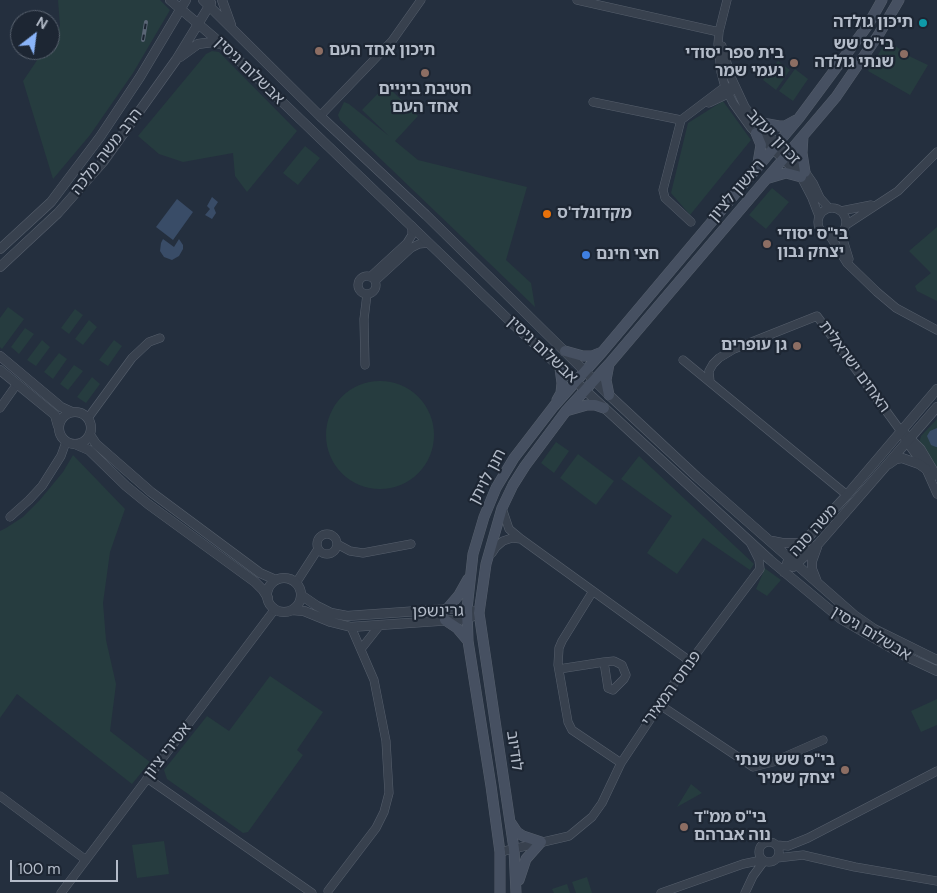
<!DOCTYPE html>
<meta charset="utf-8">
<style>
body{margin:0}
#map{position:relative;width:937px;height:893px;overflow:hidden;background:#242f3e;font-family:"DM Sans",sans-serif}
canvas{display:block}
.north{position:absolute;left:10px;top:10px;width:50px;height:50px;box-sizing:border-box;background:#1d2633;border:1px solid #59626f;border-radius:50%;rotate:30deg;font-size:14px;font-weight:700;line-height:20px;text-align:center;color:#b4bcc9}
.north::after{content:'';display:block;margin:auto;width:18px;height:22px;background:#8ab4f8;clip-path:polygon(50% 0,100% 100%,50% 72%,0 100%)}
.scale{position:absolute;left:10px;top:860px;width:108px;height:22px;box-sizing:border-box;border:2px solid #b4bcc9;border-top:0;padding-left:6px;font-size:15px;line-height:18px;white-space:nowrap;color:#b4bcc9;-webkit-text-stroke:4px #1d2633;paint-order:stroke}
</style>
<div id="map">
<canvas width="937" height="893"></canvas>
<div class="north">N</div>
<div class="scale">100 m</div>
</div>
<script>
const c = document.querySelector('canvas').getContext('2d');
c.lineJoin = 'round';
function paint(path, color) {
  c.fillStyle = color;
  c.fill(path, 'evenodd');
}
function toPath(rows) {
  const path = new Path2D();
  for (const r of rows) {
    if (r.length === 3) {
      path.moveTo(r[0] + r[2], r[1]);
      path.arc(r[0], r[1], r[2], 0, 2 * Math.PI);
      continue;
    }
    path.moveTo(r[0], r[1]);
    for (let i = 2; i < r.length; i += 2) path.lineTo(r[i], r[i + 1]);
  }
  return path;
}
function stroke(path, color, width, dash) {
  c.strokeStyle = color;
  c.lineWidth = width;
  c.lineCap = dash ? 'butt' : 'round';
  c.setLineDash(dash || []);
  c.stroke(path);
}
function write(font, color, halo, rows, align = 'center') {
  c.font = font + ' "DM Sans","Noto Sans Hebrew",sans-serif';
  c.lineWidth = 4.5;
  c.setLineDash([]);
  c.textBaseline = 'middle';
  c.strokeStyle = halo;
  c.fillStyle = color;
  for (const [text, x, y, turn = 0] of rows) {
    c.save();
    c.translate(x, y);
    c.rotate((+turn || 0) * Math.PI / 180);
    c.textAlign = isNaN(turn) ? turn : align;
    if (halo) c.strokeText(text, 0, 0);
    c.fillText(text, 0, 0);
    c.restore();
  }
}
const green = toPath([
 [58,0,160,0,170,10,133,73,90,135,53,179,23,81,44,50,50,50,50,41,60,26],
 [887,40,911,57,928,65,910,95,868,71],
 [212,51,219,52,297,131,247,192,235,176,233,153,183,162,159,154,138,136,206,54],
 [778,61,790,70,776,90,763,80],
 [795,69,808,79,793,101,779,91],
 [386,85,418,116,395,141,418,160,527,187,506,260,531,283,535,307,340,120,338,115,344,102,349,104,389,136,362,110],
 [723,101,751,140,690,215,671,193,688,123],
 [305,146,320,158,298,185,283,173],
 [772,188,789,202,766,229,749,215],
 [937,227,937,301,917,291,915,286,931,273,909,251],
 [8,307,24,319,2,349,0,347,0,318],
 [75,309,83,315,69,334,61,328],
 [89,320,97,327,83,345,75,339],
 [25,328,34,334,19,354,11,347],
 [42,340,50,347,36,366,27,360],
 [114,340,122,346,108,366,99,360],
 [59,353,67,359,53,379,44,372],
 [74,365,83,371,68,390,60,384],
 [92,377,100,384,86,403,77,397],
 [380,435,54],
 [937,419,937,471,919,443,921,436],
 [556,442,569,451,554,473,541,463],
 [578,454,614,481,596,505,560,478],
 [73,455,125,509,110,552,103,603,106,640,116,684,110,731,150,762,132,784,17,694,0,718,0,531,6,528,23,517,39,501,63,472],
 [639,456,754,564,750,570,703,538,677,574,647,553,672,516,621,479],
 [763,567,781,580,767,596,756,589,763,573],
 [270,676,323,712,297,750,303,755,248,832,243,833,167,779,164,770,207,716,229,731],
 [937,699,937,725,921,732,911,711],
 [691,784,702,793,677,807],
 [164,841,169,874,137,878,132,845],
 [587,877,592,893,576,893,572,882],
 [567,884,570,893,554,893,552,889]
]);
const water = toPath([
 [212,197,218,202,214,208,216,213,212,219,205,215,210,209,207,206],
 [177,199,193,212,173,240,156,227],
 [163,239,174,247,179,239,183,245,183,249,179,256,172,260,164,257,160,251,161,243],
 [937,428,937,447,936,447,931,445,927,436,930,431]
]);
const minor = toPath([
 [577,0,719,32],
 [727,0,719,32,718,44,721,72,725,87,733,103,751,128,801,177,812,198,819,216],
 [722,46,731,77,745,107,761,127,804,170,813,183,820,198,829,208],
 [593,102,681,120],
 [709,103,728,94,732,91],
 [320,116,392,41,421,0],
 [832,222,14],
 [841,211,871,205],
 [691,222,665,198,663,190,681,120,722,89,729,87],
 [846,225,898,191,937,152],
 [841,233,849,259],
 [830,236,847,263,877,292,896,308,937,330],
 [367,285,9],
 [370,277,407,243,412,235,412,226],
 [375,281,411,248,419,244,429,243],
 [683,360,847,495],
 [365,365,364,319,367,294],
 [710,382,709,371,713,364,719,358,734,349,817,316,900,430,906,441,925,467,937,494],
 [0,408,17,384],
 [88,418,132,358,149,342,160,338],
 [906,434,921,449,937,476],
 [502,508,509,529,521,539,691,662],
 [10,517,29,500,42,486,61,456,66,442],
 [327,544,10],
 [337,544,350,551,363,553,411,544],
 [492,553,496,547,503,541,512,538,521,539],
 [296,583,318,549],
 [593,591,562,641,559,648,558,665,568,722,572,730,621,763],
 [361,649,380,625],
 [559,669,604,662,614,661,622,665,626,675,624,679,613,690,608,688,604,662],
 [660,705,753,767,773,762,823,740],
 [147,778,312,893],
 [0,796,86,860],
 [769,852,10],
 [777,845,788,846,808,838,937,771],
 [500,852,569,836,592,817,602,803,621,763,675,682,760,569,759,560,751,544],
 [777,858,803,855,855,867,937,881],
 [328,891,376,828,384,812,389,793,386,741,374,680,351,627],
 [61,893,275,609],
 [661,893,743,864,762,860],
 [745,893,753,876,764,861]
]);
const tertiary = toPath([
 [170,0,223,45,513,324,770,560,841,619,905,656,937,671],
 [203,0,320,116,426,215,609,395,697,477,854,615,874,629,937,660],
 [222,0,231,25],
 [180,57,198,44,213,42,220,44],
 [0,249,51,202,100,137,140,77,186,0],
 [0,267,58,213,103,162,176,60,211,3],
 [0,356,61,407,72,412],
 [0,370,55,415,58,426],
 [75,428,16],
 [90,435,96,444,151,492,260,573,276,580],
 [75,444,89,450,126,486,148,504,255,582,263,590,268,598],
 [889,464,896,459,902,458,919,464,926,469],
 [772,541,782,543,804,543],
 [793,567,819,543,937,407],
 [784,572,789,558,847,495,937,389],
 [284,595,17],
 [817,582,812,569,812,561,817,547],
 [301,595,317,606,331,613,347,616,447,609,467,609,474,612],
 [292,610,304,611,331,622,351,627,467,619,479,613]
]);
const secondary = toPath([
 [757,122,779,126,785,126,796,120],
 [756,133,761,145,758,163],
 [803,136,802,153,805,172],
 [769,178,786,173,801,177],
 [565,351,583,356,592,356,602,352],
 [609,364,606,380,609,395],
 [557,400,561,393,562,383,560,368],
 [566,411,587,405,595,405,604,408],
 [447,609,459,595,468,579],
 [445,620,457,628,468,641],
 [511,823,517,832,523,836,541,842],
 [519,880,526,859,541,842],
 [500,893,500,852,491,786,468,641,467,609,473,554,484,517,496,488,514,458,554,406,603,351,799,118,868,25,882,0],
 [516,893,514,849,479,613,486,564,502,508,513,485,525,466,566,411,609,364,836,97,879,34,899,0]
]);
const rail = toPath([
 [143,40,146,22]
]);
const markers = [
 [923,23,5,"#0f9aa8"],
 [319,51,5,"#8d6e63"],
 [904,54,5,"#8d6e63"],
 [794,63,5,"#8d6e63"],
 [425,73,5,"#8d6e63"],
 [547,214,5,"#e8710a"],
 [767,244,5,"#8d6e63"],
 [586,255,5,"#3f7fe0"],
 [797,346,5,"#8d6e63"],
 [845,770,5,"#8d6e63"],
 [684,827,5,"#8d6e63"]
];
const poiNames = [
 ["תיכון גולדה",913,23],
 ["בי\"ס שש",894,45],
 ["שנתי גולדה",894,63],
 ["תיכון אחד העם",329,51,"left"],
 ["בית ספר יסודי",784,54],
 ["נעמי שמר",784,72],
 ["חטיבת ביניים",425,90,"center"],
 ["אחד העם",425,108,"center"],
 ["מקדונלד'ס",557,214,"left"],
 ["בי\"ס יסודי",777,235,"left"],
 ["יצחק נבון",777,253,"left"],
 ["חצי חינם",596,255,"left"],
 ["גן עופרים",787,346],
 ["בי\"ס שש שנתי",835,761],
 ["יצחק שמיר",835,779],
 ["בי\"ס ממ\"ד",694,818,"left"],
 ["נוה אברהם",694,836,"left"]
];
const streetNames = [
 ["אבשלום גיסין",249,71,44],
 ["זכרון יעקב",773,137,47],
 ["הרב משה מלכה",107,152,-52],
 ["ראשון לציון",737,191,-49],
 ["אבשלום גיסין",542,350,43],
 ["האחים ישראלית",854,367,54],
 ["חנן לויתן",488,477,-62],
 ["משה סנה",814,531,-48],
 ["גרינשפן",438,612,-1],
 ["אבשלום גיסין",871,634,31],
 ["פנחס המאירי",672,689,-54],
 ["אסירי ציון",168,751,-52],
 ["לודיוב",514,751,82]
];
paint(green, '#263c3f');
paint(water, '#394c67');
stroke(minor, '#565f6c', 9);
stroke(tertiary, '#565f6c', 10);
stroke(secondary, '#565f6c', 11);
stroke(minor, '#38414e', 8);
stroke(tertiary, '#38414e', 9);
stroke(secondary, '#465061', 10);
stroke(rail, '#5a6575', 4);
stroke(rail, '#1d2633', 2, [5.5]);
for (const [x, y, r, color] of markers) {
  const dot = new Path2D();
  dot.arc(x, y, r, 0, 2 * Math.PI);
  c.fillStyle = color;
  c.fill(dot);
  stroke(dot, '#1d2633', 2);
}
write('bold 16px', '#b4bcc9', '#1d2633', poiNames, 'right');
write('16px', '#b4bcc9', '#1d2633', streetNames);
</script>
